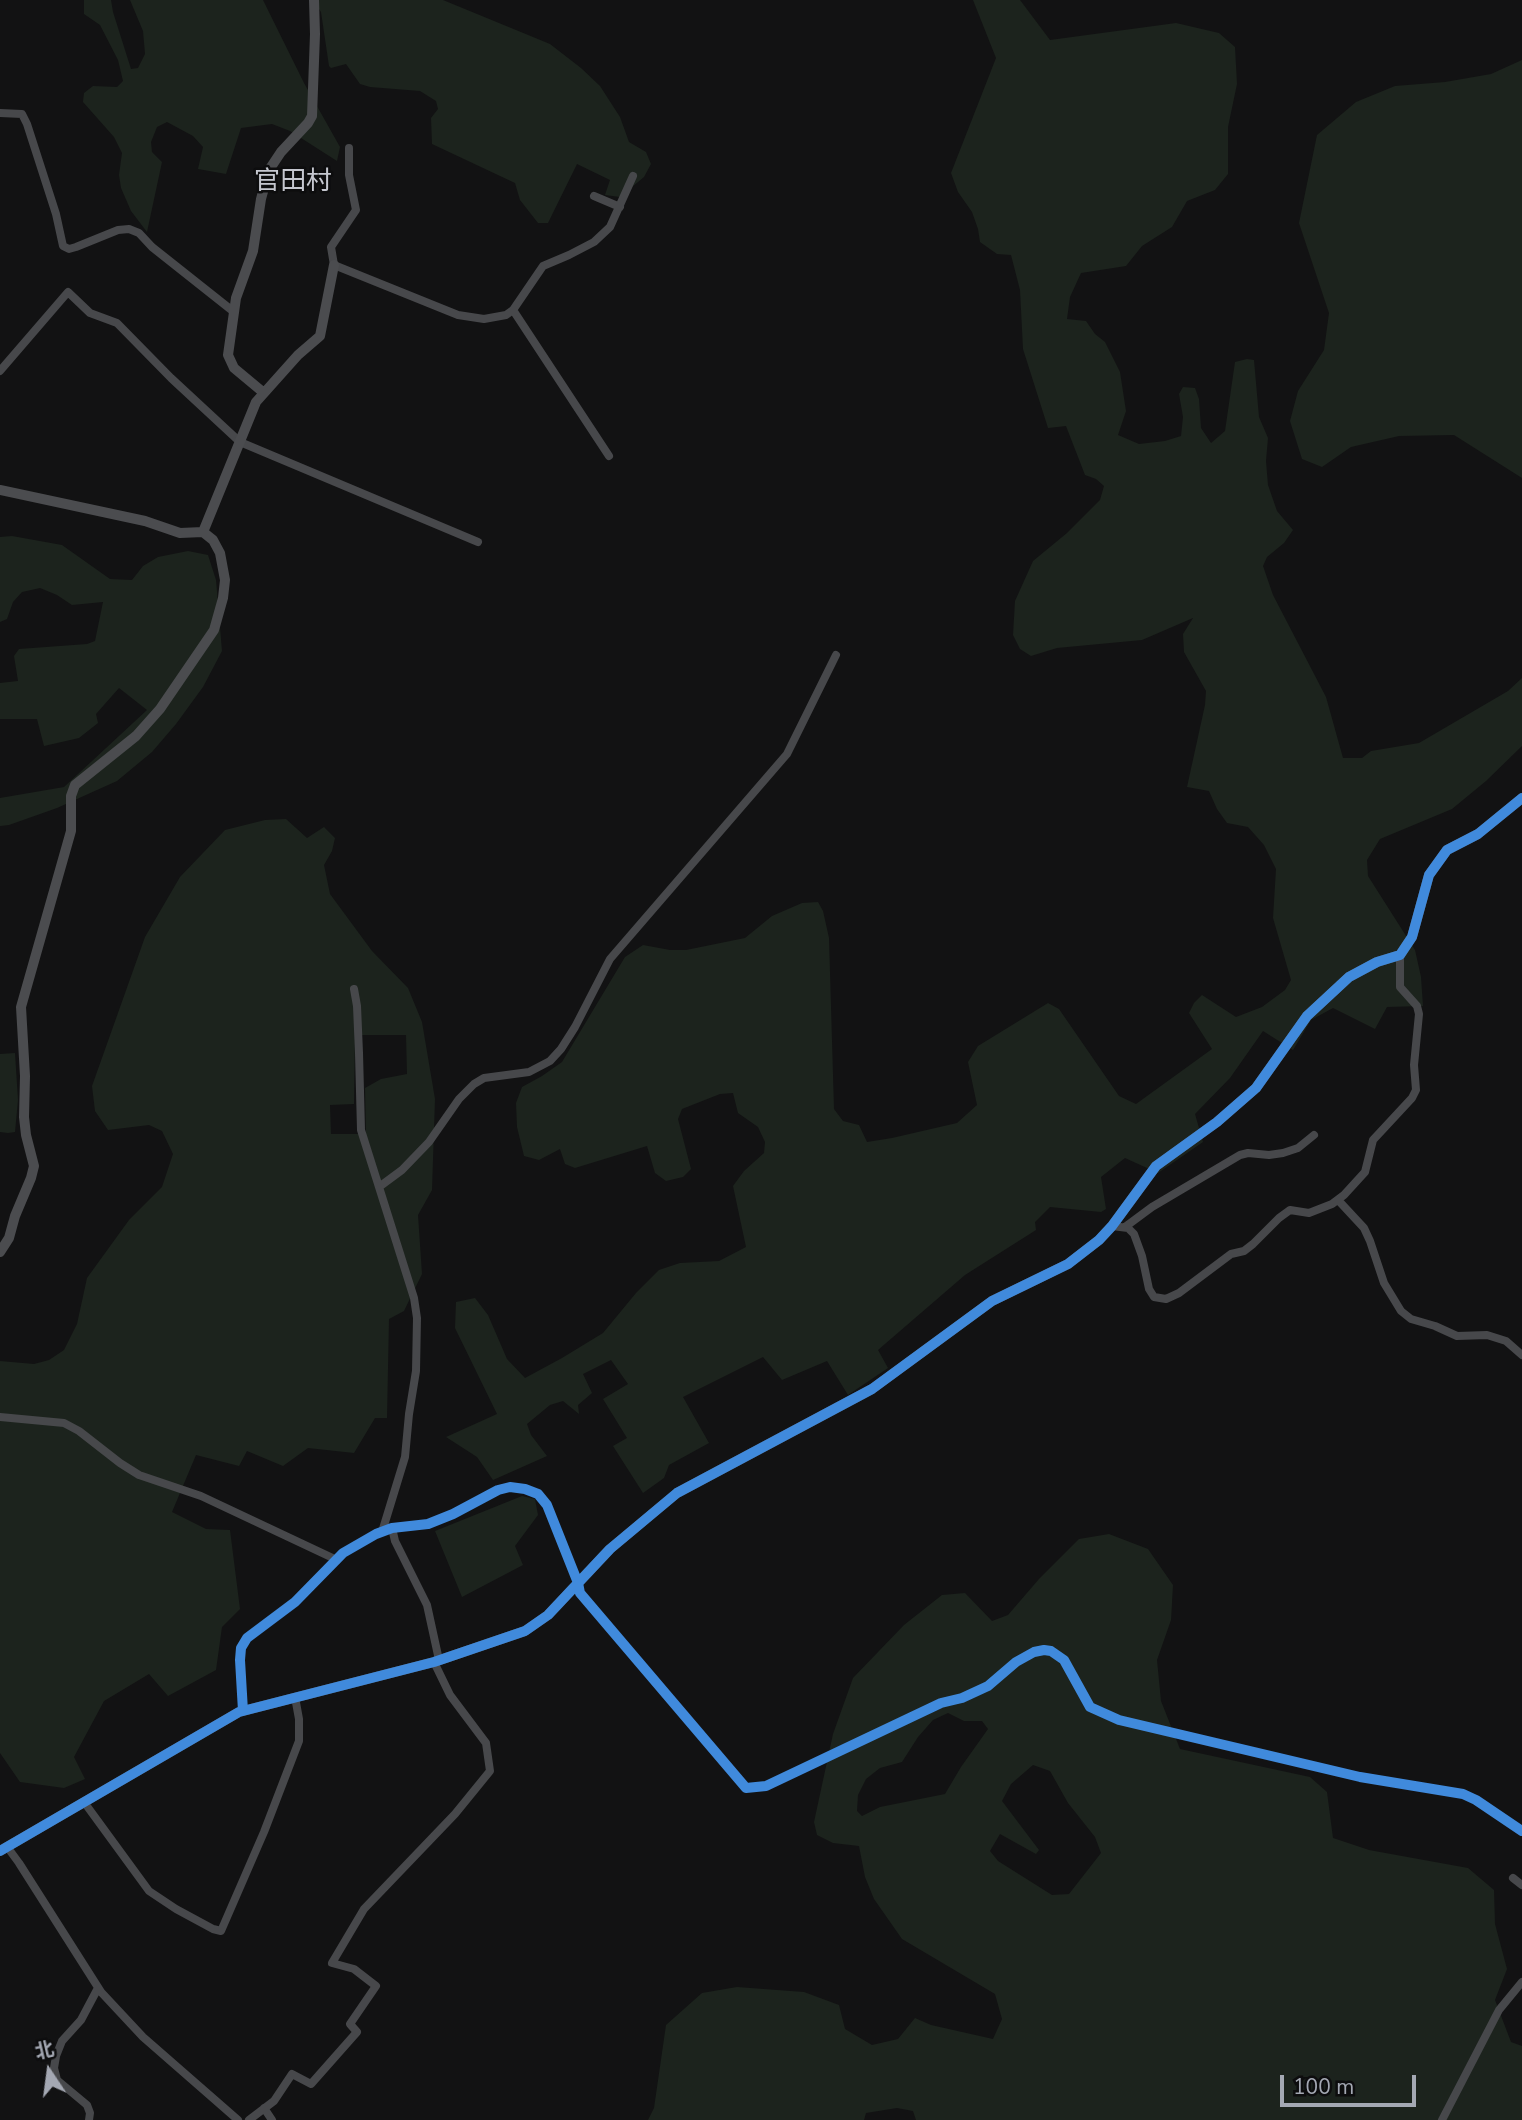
<!DOCTYPE html>
<meta charset="utf-8">
<style>
body{margin:0}
#map{position:relative;width:1522px;height:2120px;overflow:hidden;background:#121213;font-family:"Nunito Sans","Noto Sans SC",sans-serif}
canvas{display:block}
.north{position:absolute;left:14px;top:2036px;width:70px;height:70px;-webkit-text-stroke:5px #0d0d0e;paint-order:stroke;rotate:347deg;font-size:19px;font-weight:700;line-height:28px;text-align:center;color:#a4a8b3}
.north::after{content:'';display:block;margin:auto;width:24px;height:32px;background:#a4a8b3;clip-path:polygon(50% 0,100% 100%,50% 72%,0 100%)}
.scale{position:absolute;left:1280px;top:2075px;width:136px;height:32px;box-sizing:border-box;border:4px solid #a4a8b3;border-top:0;padding-left:9px;font-size:21px;line-height:24px;white-space:nowrap;color:#a4a8b3;-webkit-text-stroke:5px #0d0d0e;paint-order:stroke}
</style>
<div id="map">
<canvas width="1522" height="2120"></canvas>
<div class="north">北</div>
<div class="scale">100 m</div>
</div>
<script>
const c = document.querySelector('canvas').getContext('2d');
c.lineJoin = 'round';
function paint(path, color) {
  c.fillStyle = color;
  c.fill(path, 'evenodd');
}
function toPath(rows) {
  const path = new Path2D();
  for (const r of rows) {
    path.moveTo(r[0], r[1]);
    for (let i = 2; i < r.length; i += 2) path.lineTo(r[i], r[i + 1]);
  }
  return path;
}
function stroke(path, color, width, dash) {
  c.strokeStyle = color;
  c.lineWidth = width;
  c.lineCap = dash ? 'butt' : 'round';
  c.setLineDash(dash || []);
  c.stroke(path);
}
function write(font, color, halo, rows, align = 'center') {
  c.font = font + ' "Nunito Sans","Noto Sans SC",sans-serif';
  c.lineWidth = 5;
  c.setLineDash([]);
  c.textBaseline = 'middle';
  c.strokeStyle = halo;
  c.fillStyle = color;
  for (const [text, x, y, turn = 0] of rows) {
    c.save();
    c.translate(x, y);
    c.rotate((+turn || 0) * Math.PI / 180);
    c.textAlign = isNaN(turn) ? turn : align;
    if (halo) c.strokeText(text, 0, 0);
    c.fillText(text, 0, 0);
    c.restore();
  }
}
const green = toPath([
 [84,0,111,0,113,12,131,69,138,68,145,54,143,31,130,0,263,0,304,83,340,147,337,161,290,131,272,124,241,128,226,174,198,169,203,147,193,136,167,122,157,127,151,142,152,152,162,162,147,232,131,211,121,188,119,175,122,153,114,137,83,102,84,93,93,86,117,87,123,81,118,60,100,25,84,14],
 [313,0,443,0,550,44,581,68,600,86,620,117,629,142,646,152,651,164,644,177,620,197,605,195,610,180,577,164,548,223,538,223,520,200,515,183,432,144,431,118,438,109,436,101,420,91,370,87,360,84,346,64,331,68,329,66,321,12],
 [973,0,1020,0,1050,40,1176,23,1219,33,1235,47,1237,84,1228,127,1228,174,1215,190,1187,201,1172,227,1142,246,1126,266,1081,273,1070,297,1067,319,1086,321,1095,334,1105,342,1120,372,1126,411,1118,435,1139,444,1165,441,1181,436,1183,417,1179,394,1183,387,1195,388,1199,399,1201,428,1211,443,1225,431,1235,362,1247,359,1254,360,1259,417,1268,438,1266,461,1268,485,1277,511,1293,530,1284,543,1267,557,1263,566,1273,595,1326,697,1343,758,1362,758,1371,751,1419,743,1508,691,1522,678,1522,746,1486,781,1452,809,1380,839,1367,860,1368,876,1415,950,1421,977,1423,1006,1387,1007,1375,1029,1333,1008,1311,1020,1293,1050,1263,1031,1230,1078,1195,1114,1203,1142,1158,1173,1125,1158,1101,1177,1106,1209,1101,1212,1050,1207,1035,1222,1036,1230,965,1275,878,1350,888,1368,848,1395,827,1361,782,1380,763,1357,683,1397,709,1443,669,1465,664,1478,643,1493,613,1446,627,1438,603,1399,628,1384,611,1360,583,1374,592,1393,578,1405,579,1414,563,1401,550,1405,527,1424,531,1435,547,1456,493,1480,477,1457,446,1437,497,1414,455,1328,456,1302,475,1298,488,1315,507,1359,525,1378,562,1358,603,1333,636,1293,659,1270,680,1263,719,1261,746,1247,733,1186,744,1171,764,1153,765,1142,758,1127,738,1113,733,1093,720,1094,682,1109,678,1119,691,1169,683,1177,666,1181,655,1173,647,1146,575,1168,565,1164,560,1149,539,1160,524,1156,517,1127,516,1103,522,1087,542,1076,562,1062,625,957,643,945,670,950,686,950,745,938,772,916,802,903,818,902,823,911,829,938,834,1109,843,1121,859,1125,867,1142,892,1138,957,1123,977,1105,968,1062,978,1046,1048,1003,1059,1009,1119,1096,1136,1104,1212,1049,1189,1013,1194,1003,1202,995,1236,1017,1262,1007,1285,990,1291,980,1273,918,1276,869,1264,845,1248,827,1227,823,1217,809,1209,791,1187,787,1205,705,1206,691,1184,652,1183,634,1193,618,1142,640,1057,648,1031,656,1020,649,1013,635,1015,601,1033,561,1067,533,1100,500,1104,486,1096,479,1085,475,1066,426,1048,428,1023,349,1020,290,1011,255,997,254,980,242,978,229,972,212,958,192,951,173,996,58],
 [1522,60,1522,478,1454,435,1399,436,1351,447,1322,467,1302,459,1290,421,1298,391,1324,350,1329,313,1299,223,1317,135,1356,102,1395,86,1445,82,1491,74],
 [12,536,62,545,110,579,132,580,143,566,158,557,188,551,208,555,216,580,222,651,203,687,176,724,152,752,117,781,57,808,9,825,0,826,0,798,64,787,147,710,119,688,96,714,98,723,79,738,44,746,37,719,0,719,0,683,18,681,14,656,19,649,87,644,95,641,103,602,72,605,57,595,40,588,22,592,13,602,7,619,0,622,0,537],
 [286,819,307,838,324,827,335,838,332,851,324,865,330,894,372,951,408,988,422,1022,435,1099,432,1190,418,1215,422,1274,404,1311,389,1319,387,1418,375,1418,354,1453,308,1448,283,1466,247,1451,239,1466,196,1455,172,1512,206,1529,230,1530,240,1609,222,1627,216,1670,168,1696,149,1674,104,1701,74,1757,85,1779,64,1788,20,1782,0,1753,0,1361,34,1364,49,1360,64,1350,77,1324,87,1278,129,1220,162,1187,173,1154,162,1131,149,1125,108,1130,95,1111,92,1086,145,937,180,877,225,830,265,820],
 [355,1035,406,1035,407,1074,381,1079,365,1088,366,1134,331,1134,330,1105,354,1104],
 [15,1053,18,1100,15,1132,8,1133,0,1132,0,1054],
 [522,1496,535,1499,538,1515,515,1546,523,1565,462,1597,435,1531],
 [1109,1534,1148,1549,1173,1585,1171,1620,1157,1660,1161,1701,1180,1749,1310,1777,1327,1792,1333,1838,1369,1850,1468,1868,1494,1890,1495,1924,1507,1969,1495,2000,1511,2042,1522,2046,1522,2120,916,2120,913,2111,897,2108,866,2113,864,2120,648,2120,654,2108,666,2025,702,1993,737,1987,804,1992,839,2005,845,2029,872,2045,898,2039,915,2018,931,2025,993,2039,1002,2019,995,1994,902,1939,874,1899,865,1877,859,1846,833,1843,817,1835,814,1822,833,1734,853,1678,904,1625,942,1595,965,1593,992,1621,1008,1615,1039,1579,1079,1539],
 [948,1713,964,1721,982,1721,988,1729,961,1767,945,1794,880,1807,862,1816,857,1811,858,1795,866,1779,880,1768,902,1762,918,1737,933,1720],
 [1033,1765,1050,1771,1068,1803,1095,1837,1101,1853,1069,1894,1052,1895,998,1861,990,1851,1000,1834,1036,1854,1039,1850,1002,1801,1011,1784]
]);
const street = toPath([
 [0,113,22,114,27,124,56,214,63,246,69,249,76,247,118,230,129,229,139,233,152,247,234,312],
 [349,148,349,175,356,210,331,247,334,265,458,315,484,319,506,315,513,310,543,266,569,255,594,242,610,227,633,176],
 [594,196,620,207],
 [513,310,609,456],
 [0,371,68,292,90,313,117,323,171,378,240,442,478,542],
 [354,989,357,1006,359,1053,361,1130,414,1298,417,1318,416,1371,409,1414,405,1457,382,1532],
 [379,1187,402,1170,429,1142,459,1099,474,1084,484,1078,529,1072,550,1061,561,1049,575,1027,610,959,787,754,836,655],
 [1338,1200,1364,1228,1370,1241,1384,1283,1401,1311,1411,1319,1435,1326,1457,1336,1487,1335,1506,1341,1522,1355],
 [1112,1226,1128,1228,1134,1234,1142,1256,1149,1289,1154,1297,1166,1299,1179,1293,1231,1254,1244,1251,1253,1244,1279,1218,1290,1210,1309,1213,1332,1204,1344,1195,1365,1172,1373,1140,1412,1098,1416,1090,1414,1065,1419,1014,1417,1006,1400,987,1400,955],
 [1125,1227,1152,1207,1240,1155,1248,1153,1269,1155,1283,1153,1298,1148,1314,1135],
 [0,1417,64,1423,79,1431,120,1463,139,1475,201,1496,337,1560],
 [392,1528,395,1541,427,1605,439,1660],
 [243,1711,240,1660,241,1648,247,1638,295,1602,343,1553,376,1534,392,1528,428,1524,453,1514,498,1490,510,1487,525,1489,538,1494,547,1505,578,1583,580,1593,746,1788,766,1786,941,1703,962,1698,988,1686,1016,1662,1034,1652,1044,1650,1051,1651,1064,1660,1090,1707,1119,1720,1360,1777,1463,1794,1476,1800,1522,1831],
 [84,1802,149,1891,176,1909,213,1929,221,1931,264,1832,299,1741,299,1719,295,1697],
 [8,1848,19,1863,101,1992,143,2037,238,2120],
 [1513,1878,1522,1885],
 [264,2108,272,2120],
 [89,2120,90,2113,87,2105,57,2080,54,2068,56,2056,62,2041,81,2020,98,1988],
 [249,2120,274,2101,292,2074,311,2084,357,2032,350,2024,376,1986,354,1969,332,1963,364,1909,455,1814,490,1771,486,1743,450,1695,434,1662],
 [1442,2120,1499,2010,1522,1982]
]);
const secondary = toPath([
 [264,393,234,368,228,355,236,298,253,251,261,199,269,170,281,152,308,123,312,116,315,34,314,0],
 [0,490,145,521,180,533,203,532,256,402,298,355,320,336,334,265],
 [0,1252,9,1238,15,1216,31,1178,34,1166,26,1135,24,1117,25,1076,21,1007,71,831,71,796,75,785,136,736,160,709,214,630,223,598,225,580,220,553,213,540,203,532],
 [0,1851,239,1712,434,1662,525,1631,548,1615,610,1549,677,1493,872,1389,992,1301,1068,1264,1099,1240,1112,1226,1156,1166,1217,1122,1256,1088,1307,1016,1349,977,1377,962,1400,955,1412,937,1429,875,1447,850,1478,834,1522,798]
]);
const cycleway = toPath([
 [243,1711,240,1660,241,1648,247,1638,295,1602,343,1553,376,1534,392,1528,428,1524,453,1514,498,1490,510,1487,525,1489,538,1494,547,1505,578,1583,580,1593,746,1788,766,1786,941,1703,962,1698,988,1686,1016,1662,1034,1652,1044,1650,1051,1651,1064,1660,1090,1707,1119,1720,1360,1777,1463,1794,1476,1800,1522,1831],
 [0,1851,239,1712,434,1662,525,1631,548,1615,610,1549,677,1493,872,1389,992,1301,1068,1264,1099,1240,1112,1226,1156,1166,1217,1122,1256,1088,1307,1016,1349,977,1377,962,1400,955,1412,937,1429,875,1447,850,1478,834,1522,798]
]);
const quarterNames = [
 ["官田村",293,183]
];
paint(green, '#1c231d');
stroke(street, '#47484b', 8);
stroke(secondary, '#4b4c4f', 10);
stroke(cycleway, '#408adc', 10);
write('26px', '#c5c7cf', '#0d0d0e', quarterNames);
</script>
